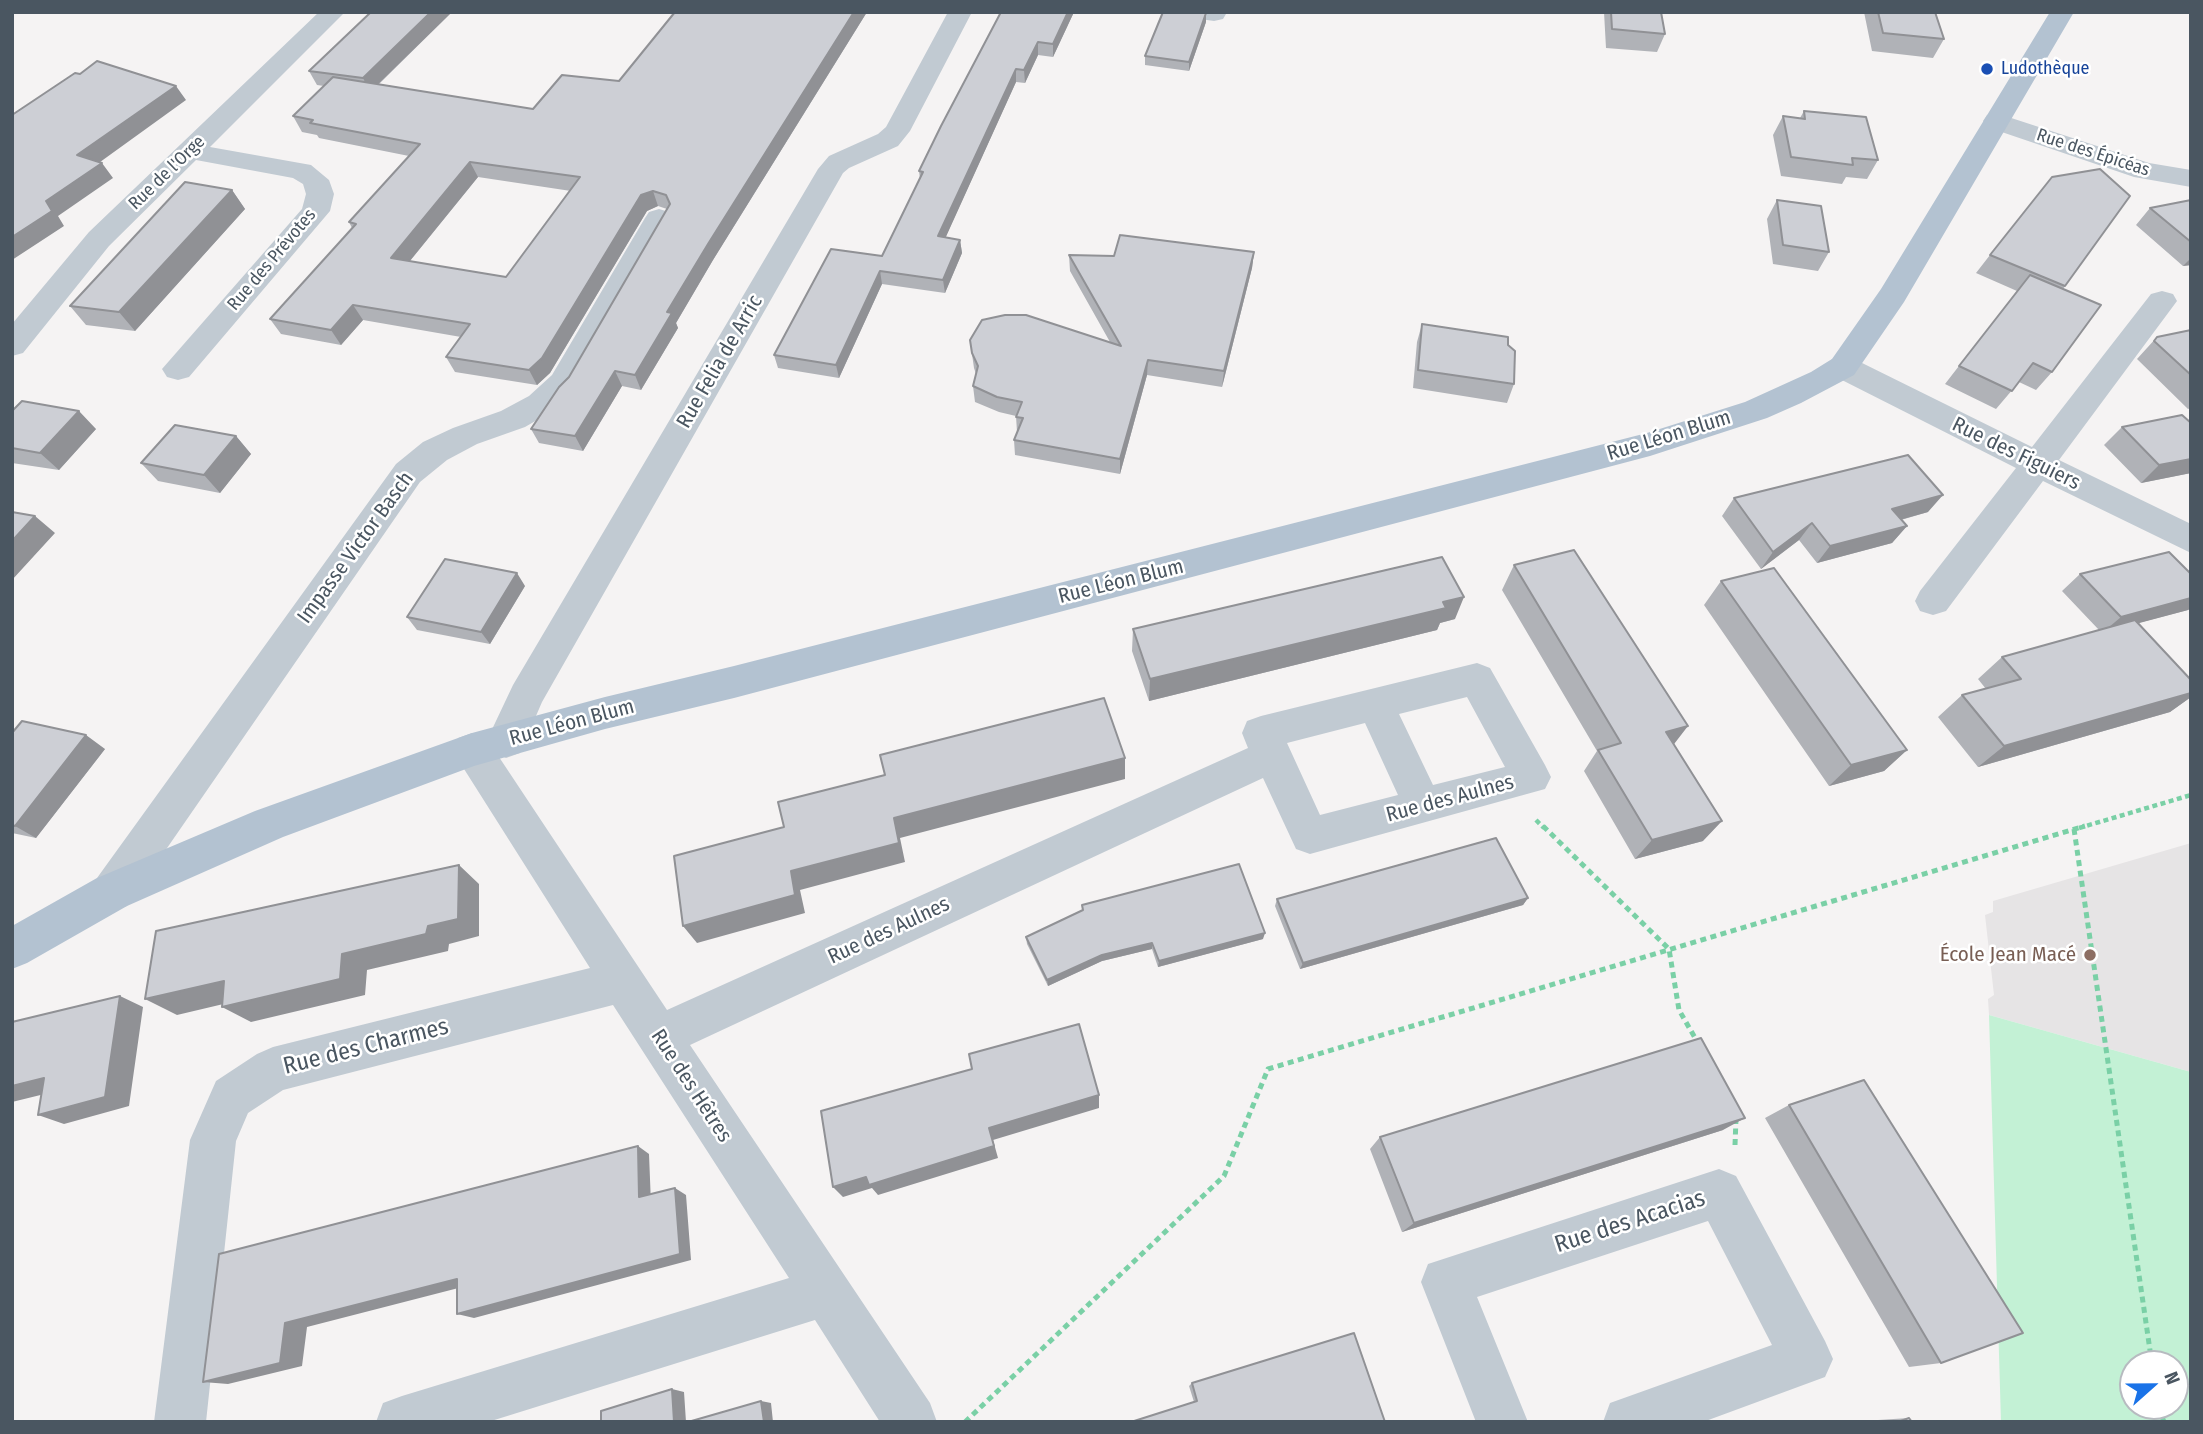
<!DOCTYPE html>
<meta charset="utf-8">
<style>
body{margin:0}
#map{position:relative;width:2203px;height:1434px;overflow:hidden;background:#f5f3f3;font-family:"Fira Sans Condensed",sans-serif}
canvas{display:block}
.frame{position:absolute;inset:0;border:14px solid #4a5661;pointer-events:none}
.north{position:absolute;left:2119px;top:1350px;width:70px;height:70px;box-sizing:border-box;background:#fff;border:2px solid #b7bbc0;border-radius:50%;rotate:69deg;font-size:19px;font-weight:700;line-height:28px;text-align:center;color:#4a5661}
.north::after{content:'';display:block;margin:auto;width:24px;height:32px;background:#1a73e8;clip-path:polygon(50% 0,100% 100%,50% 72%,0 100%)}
</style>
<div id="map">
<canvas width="2203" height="1434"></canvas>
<div class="frame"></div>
<div class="north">N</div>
</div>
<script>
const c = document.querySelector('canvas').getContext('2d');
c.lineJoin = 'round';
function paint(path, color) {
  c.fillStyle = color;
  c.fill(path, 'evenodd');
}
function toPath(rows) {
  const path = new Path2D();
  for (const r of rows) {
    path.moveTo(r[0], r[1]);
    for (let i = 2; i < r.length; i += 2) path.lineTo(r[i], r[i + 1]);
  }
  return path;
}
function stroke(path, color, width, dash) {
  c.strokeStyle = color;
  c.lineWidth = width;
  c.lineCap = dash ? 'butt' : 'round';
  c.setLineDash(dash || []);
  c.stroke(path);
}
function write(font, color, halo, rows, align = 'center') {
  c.font = font + ' "Fira Sans Condensed",sans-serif';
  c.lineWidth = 5;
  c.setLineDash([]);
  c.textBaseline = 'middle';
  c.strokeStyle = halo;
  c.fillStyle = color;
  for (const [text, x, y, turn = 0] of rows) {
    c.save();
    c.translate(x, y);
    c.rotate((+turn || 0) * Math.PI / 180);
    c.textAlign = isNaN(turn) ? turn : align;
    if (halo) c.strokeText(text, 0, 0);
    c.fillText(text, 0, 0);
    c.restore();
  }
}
const education = toPath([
 [2191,843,2191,1072,1989,1015,1988,999,1994,995,1985,915,1993,912,1993,901]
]);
const green = toPath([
 [1989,1015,2191,1072,2191,1422,2001,1422],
 [2133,1364,2175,1364,2175,1406,2133,1406]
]);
const pathFar1 = toPath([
 [1536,820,1544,828],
 [2079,828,2191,795]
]);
const path = toPath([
 [1543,826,1669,949,1679,1010,1698,1043],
 [2074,829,2152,1364],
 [1735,1145,1736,1119],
 [2158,1406,2164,1422],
 [965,1422,1224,1176,1268,1069,2085,826]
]);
const minor = toPath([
 [319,12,345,12,210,147,311,165,329,180,334,194,330,211,189,377,178,380,167,377,162,369,302,209,306,194,303,184,293,178,196,160,109,246,23,353,12,356,12,324,89,232,319,12],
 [948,12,972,12,910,131,898,146,849,168,843,173,542,702,520,753,506,758,497,754,667,1010,1248,748,1242,733,1247,721,1261,716,1477,663,1490,668,1545,765,1551,777,1545,789,1310,854,1296,849,1263,778,690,1045,930,1403,937,1422,880,1422,815,1320,488,1422,376,1422,383,1403,402,1396,789,1278,613,1005,283,1090,248,1113,236,1141,206,1422,154,1422,190,1140,216,1081,257,1054,273,1047,590,968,452,750,458,738,472,733,487,740,513,685,818,169,829,156,878,134,886,127,948,12],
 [1467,697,1505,767,1433,785,1399,714,1467,697],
 [1365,723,1398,795,1320,815,1287,743,1365,723],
 [1183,12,1225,12,1226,14,1223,19,1214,21,1186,17,1183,12],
 [1996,113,2149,163,2191,170,2191,187,2134,177,1987,127,1983,121,1987,115,1996,113],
 [659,209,669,212,673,218,574,391,551,412,525,427,477,444,447,460,420,482,127,906,112,911,97,906,91,892,97,878,396,464,423,442,453,428,501,411,529,396,552,375,645,218,649,212,659,209],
 [2162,291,2173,294,2177,301,2059,460,2191,524,2191,553,2043,481,1946,611,1933,615,1920,611,1915,601,1920,591,2016,468,1832,375,1827,367,1832,359,1843,356,1854,359,2032,447,2151,294,2162,291],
 [1719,1169,1736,1176,1825,1341,1833,1359,1825,1377,1703,1422,1603,1422,1610,1403,1772,1345,1708,1221,1477,1297,1528,1422,1476,1422,1421,1282,1428,1264,1719,1169]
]);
const major = toPath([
 [2050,12,2074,12,1904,302,1854,375,1801,403,1767,418,1650,456,734,698,605,729,474,766,283,837,127,906,27,963,12,969,12,926,97,878,255,811,472,733,605,697,734,666,1647,433,1745,402,1811,372,1832,359,1881,289,2050,12]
]);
const wall = toPath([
 [371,12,452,12,379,84,533,109,619,81,675,12,867,12,713,260,676,323,678,328,641,390,622,386,583,451,539,443,531,429,569,377,667,209,658,206,647,211,550,373,537,385,455,372,446,357,461,337,363,320,341,345,281,334,270,319,352,228,349,222,409,156,319,138,317,135,302,132,293,116,324,86,317,85,309,71],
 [478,177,571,191,506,277,410,261],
 [1001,12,1074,12,1053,57,1038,55,1025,83,1016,82,945,238,960,240,962,253,945,293,882,284,839,378,778,368,774,355,882,256,920,179,919,171],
 [1604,12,1661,12,1665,34,1657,52,1606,48],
 [1864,12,1935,12,1944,39,1933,58,1872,51],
 [1206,22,1189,71,1145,65,1145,56],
 [1804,111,1878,160,1867,179,1846,177,1842,184,1781,176,1773,135,1783,116,1800,118],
 [232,190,245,209,135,331,86,325,70,306],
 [2130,196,2063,289,2052,372,2036,390,2019,382,1996,409,1945,384,2017,291,1976,273,1990,255],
 [1777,200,1829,252,1818,271,1773,264,1767,219],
 [2191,200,2191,265,2183,266,2136,225,2150,208],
 [1254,252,1252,268,1222,387,1147,375,1120,474,1015,455,1014,440,1017,432,1016,416,999,412,975,402,973,386,976,374,974,368,970,340,1110,342,1070,271,1069,255,1114,256],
 [1422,324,1508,345,1514,384,1507,403,1413,388,1417,342],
 [2191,330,2191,408,2188,409,2137,359,2157,337],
 [12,411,96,429,59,470,12,463],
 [2122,427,2191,473,2141,483,2104,445],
 [236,436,251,454,220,493,158,481,141,463],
 [1734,498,1928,512,1901,520,1907,526,1892,543,1817,563,1799,540,1761,569,1722,516],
 [1514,565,1673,744,1703,841,1635,859,1584,771,1597,751,1502,590],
 [2080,574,2191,574,2191,608,2188,610,2138,623,2191,680,2191,697,2170,712,1978,767,1938,717,1962,695,1986,689,1978,679,2002,657,2099,630,2062,591],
 [1721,581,1907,750,1884,771,1829,786,1704,605],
 [525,586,490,644,417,630,407,617],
 [1455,619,1440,623,1437,630,1149,701,1132,651,1133,629],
 [12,733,105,749,36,838,12,833],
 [1528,898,1523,905,1300,969,1275,906,1277,899],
 [1082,905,1263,939,1158,967,1152,949,1102,961,1048,986,1027,944,1026,937,1082,910],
 [1789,1105,1941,1363,1909,1367,1765,1118],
 [1723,1130,1402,1232,1370,1149,1380,1137],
 [1192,1383,1385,1422,1194,1402,1189,1386],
 [1909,1418,1912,1422,1872,1422,1878,1420]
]);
const shadedWall = toPath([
 [431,12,452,12,370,92,363,78],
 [854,12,867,12,713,260,676,323,678,328,641,390,635,375,667,312,708,244],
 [1068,12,1074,12,1053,57,1053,44],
 [1206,13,1206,22,1189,71,1189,62],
 [1038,42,1038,55,1025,83,1024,70],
 [1016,69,1016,82,940,250,938,236],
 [176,86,186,100,89,170,77,155],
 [470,162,478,177,400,273,391,258],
 [102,163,113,178,58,216,64,226,12,260,12,237,46,201],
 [232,190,245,209,135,331,119,312],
 [653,191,658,206,647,211,550,373,537,385,529,370,641,195],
 [960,240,962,253,945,293,943,280],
 [1254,252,1252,268,1222,387,1224,371],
 [2191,258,2191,265,2183,266],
 [880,271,882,284,839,378,836,365],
 [353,305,363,320,341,345,331,330],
 [1148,360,1147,375,1120,474,1120,459],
 [615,371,622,386,583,451,575,436],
 [79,411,96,429,59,470,40,453],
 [236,436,251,454,220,493,204,475],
 [2191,459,2191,473,2141,483,2159,465],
 [1943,495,1928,512,1878,526,1892,509],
 [35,516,55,533,12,580,12,541],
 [1812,523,1799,540,1761,569,1773,552],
 [1907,526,1892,543,1817,563,1830,546],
 [517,573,525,586,490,644,481,632],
 [1464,597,1455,619,1440,623,1437,630,1149,701,1150,679],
 [2191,598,2191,608,2188,610,2102,633,2121,617],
 [2191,693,2191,697,2170,712,1978,767,2004,746],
 [1688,726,1671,748,1666,732],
 [86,735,105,749,36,838,15,826],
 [1907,750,1884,771,1829,786,1851,765],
 [1125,758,1125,779,900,838,905,862,800,890,805,913,697,943,683,926,894,818],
 [1722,821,1703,841,1635,859,1652,840],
 [459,865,479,884,479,936,449,944,448,951,367,970,365,995,251,1022,222,1007,342,954,428,926],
 [1528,898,1523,905,1300,969,1303,963],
 [1265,933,1263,939,1158,967,1159,961],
 [1152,943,1152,949,1102,961,1048,986,1047,980,1102,955],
 [224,981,253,997,177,1015,145,999],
 [120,996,143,1007,129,1106,64,1124,38,1115],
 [44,1078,69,1088,12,1102,12,1086],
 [1099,1095,1099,1108,993,1140,998,1158,878,1195,872,1188,843,1197,833,1187,866,1177,989,1128],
 [1745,1118,1723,1130,1402,1232,1414,1223],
 [638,1146,649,1154,651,1204,639,1197],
 [675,1188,686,1195,691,1260,474,1318,457,1314],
 [457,1279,474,1284,307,1327,302,1366,228,1384,203,1382,285,1323],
 [672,1389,684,1392,686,1422,674,1422],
 [761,1401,771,1403,773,1422,764,1422]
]);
const building = toPath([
 [371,12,431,12,363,78,309,71,371,12],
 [675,12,854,12,708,244,667,312,672,313,635,375,615,371,575,436,531,429,559,387,569,377,670,204,666,195,653,191,641,195,542,358,529,370,446,357,470,324,353,305,331,330,270,319,356,224,349,222,420,144,310,123,313,120,293,116,333,77,533,109,562,75,619,81,675,12],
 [470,162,580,177,506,277,391,258,470,162],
 [1001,12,1068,12,1053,44,1038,42,1024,70,1016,69,938,236,960,240,943,280,880,271,836,365,774,355,831,249,882,256,923,172,919,171,941,126,1001,12],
 [1163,12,1206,13,1189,62,1145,56,1163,12],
 [1611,12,1661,12,1665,34,1612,29,1611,12],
 [1878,12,1935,12,1944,39,1883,33,1878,12],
 [97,61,176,86,77,155,102,163,46,201,52,211,12,237,12,115,75,73,80,74,97,61],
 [1804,111,1866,117,1878,160,1852,158,1853,165,1791,157,1783,116,1805,119,1804,111],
 [2100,169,2130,196,2065,286,1990,255,2052,177,2100,169],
 [185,182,232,190,119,312,70,306,185,182],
 [1777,200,1821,206,1829,252,1783,245,1777,200],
 [2191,200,2191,242,2150,208,2191,200],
 [1120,235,1254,252,1224,371,1148,360,1120,459,1014,440,1023,418,1016,417,1022,402,997,397,973,386,978,366,972,353,970,340,982,320,1005,315,1026,315,1121,346,1069,255,1114,256,1120,235],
 [2030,275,2101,305,2052,372,2033,363,2012,391,1959,366,2030,275],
 [1422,324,1508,337,1508,345,1515,351,1514,384,1418,370,1422,324],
 [2191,330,2191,375,2154,341,2157,337,2191,330],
 [22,401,79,411,40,453,12,448,12,411,22,401],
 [2182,415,2191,423,2191,459,2159,465,2122,427,2182,415],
 [175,425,236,436,204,475,141,463,175,425],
 [1908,455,1943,495,1892,509,1907,526,1830,546,1812,523,1773,552,1734,498,1908,455],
 [12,512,35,516,12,541,12,512],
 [1574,550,1688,726,1666,732,1722,821,1652,840,1598,750,1621,743,1514,565,1574,550],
 [2169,552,2191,574,2191,598,2121,617,2080,574,2169,552],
 [1442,557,1464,597,1443,602,1446,608,1150,679,1133,629,1442,557],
 [445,559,517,573,481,632,407,617,445,559],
 [1774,568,1907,750,1851,765,1721,581,1774,568],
 [2135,620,2191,680,2191,693,2004,746,1962,695,2021,679,2002,657,2135,620],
 [1104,698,1125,758,894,818,899,843,791,871,795,895,683,926,674,856,784,827,778,802,885,775,880,755,1104,698],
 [22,721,86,735,15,826,12,825,12,733,22,721],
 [1496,838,1528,898,1303,963,1277,899,1496,838],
 [1239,864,1265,933,1159,961,1152,943,1102,955,1047,980,1026,937,1083,910,1082,905,1239,864],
 [459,865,458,919,428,926,426,934,342,954,340,979,222,1007,224,981,145,999,156,931,459,865],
 [120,996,105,1097,38,1115,44,1078,12,1086,12,1022,120,996],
 [1079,1024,1099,1095,989,1128,994,1146,869,1185,866,1177,833,1187,821,1111,972,1069,969,1054,1079,1024],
 [1701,1038,1745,1118,1414,1223,1380,1137,1701,1038],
 [1864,1080,2023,1333,1941,1363,1789,1105,1864,1080],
 [638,1146,639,1197,675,1188,680,1254,457,1314,457,1279,285,1323,280,1363,203,1382,219,1254,638,1146],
 [1354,1333,1385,1422,1131,1422,1197,1401,1192,1383,1354,1333],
 [672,1389,674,1422,601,1422,601,1411,672,1389],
 [761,1401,764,1422,688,1422,761,1401],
 [1909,1418,1912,1422,1898,1422,1909,1418]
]);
const markers = [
 [1987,69,7,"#1a4fb4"],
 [2090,955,7,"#8d6e63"]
];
const farTransitnames = [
 ["Ludothèque",2001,69]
];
const farStreetnames = [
 ["Rue des Épicéas",2093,153,18],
 ["Rue de l'Orge",167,173,-44],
 ["Rue des Prévotes",272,260,-50]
];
const streetNames = [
 ["Rue Felia de Arric",720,362,-60],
 ["Rue Léon Blum",1669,436,-17],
 ["Rue des Figuiers",2016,454,26],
 ["Impasse Victor Basch",356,548,-54],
 ["Rue Léon Blum",1121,582,-14],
 ["Rue Léon Blum",572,723,-15],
 ["Rue des Aulnes",1450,799,-15],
 ["Rue des Aulnes",889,931,-25],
 ["Rue des Hêtres",691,1086,57]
];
const educationNames = [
 ["École Jean Macé",2076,955]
];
const nearStreetnames = [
 ["Rue des Charmes",366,1047,-14],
 ["Rue des Acacias",1630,1222,-18]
];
paint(education, '#e6e4e5');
paint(green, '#c3f1d5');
stroke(pathFar1, '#7ad0a6', 4.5, [5, 3.5]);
stroke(path, '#7ad0a6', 5, [6, 4.5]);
paint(minor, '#c1cad2');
paint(major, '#b3c2d1');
paint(wall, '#b0b2b7');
paint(shadedWall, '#909195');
paint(building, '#cdcfd5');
stroke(building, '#909195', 2);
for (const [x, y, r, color] of markers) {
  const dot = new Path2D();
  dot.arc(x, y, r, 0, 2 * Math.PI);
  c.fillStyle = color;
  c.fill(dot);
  stroke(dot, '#fff', 2.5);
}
write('18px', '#164399', '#fff', farTransitnames, 'left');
write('18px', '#4a5661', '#fff', farStreetnames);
write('21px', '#4a5661', '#fff', streetNames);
write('21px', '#785e54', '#fff', educationNames, 'right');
write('24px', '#4a5661', '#fff', nearStreetnames);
</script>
